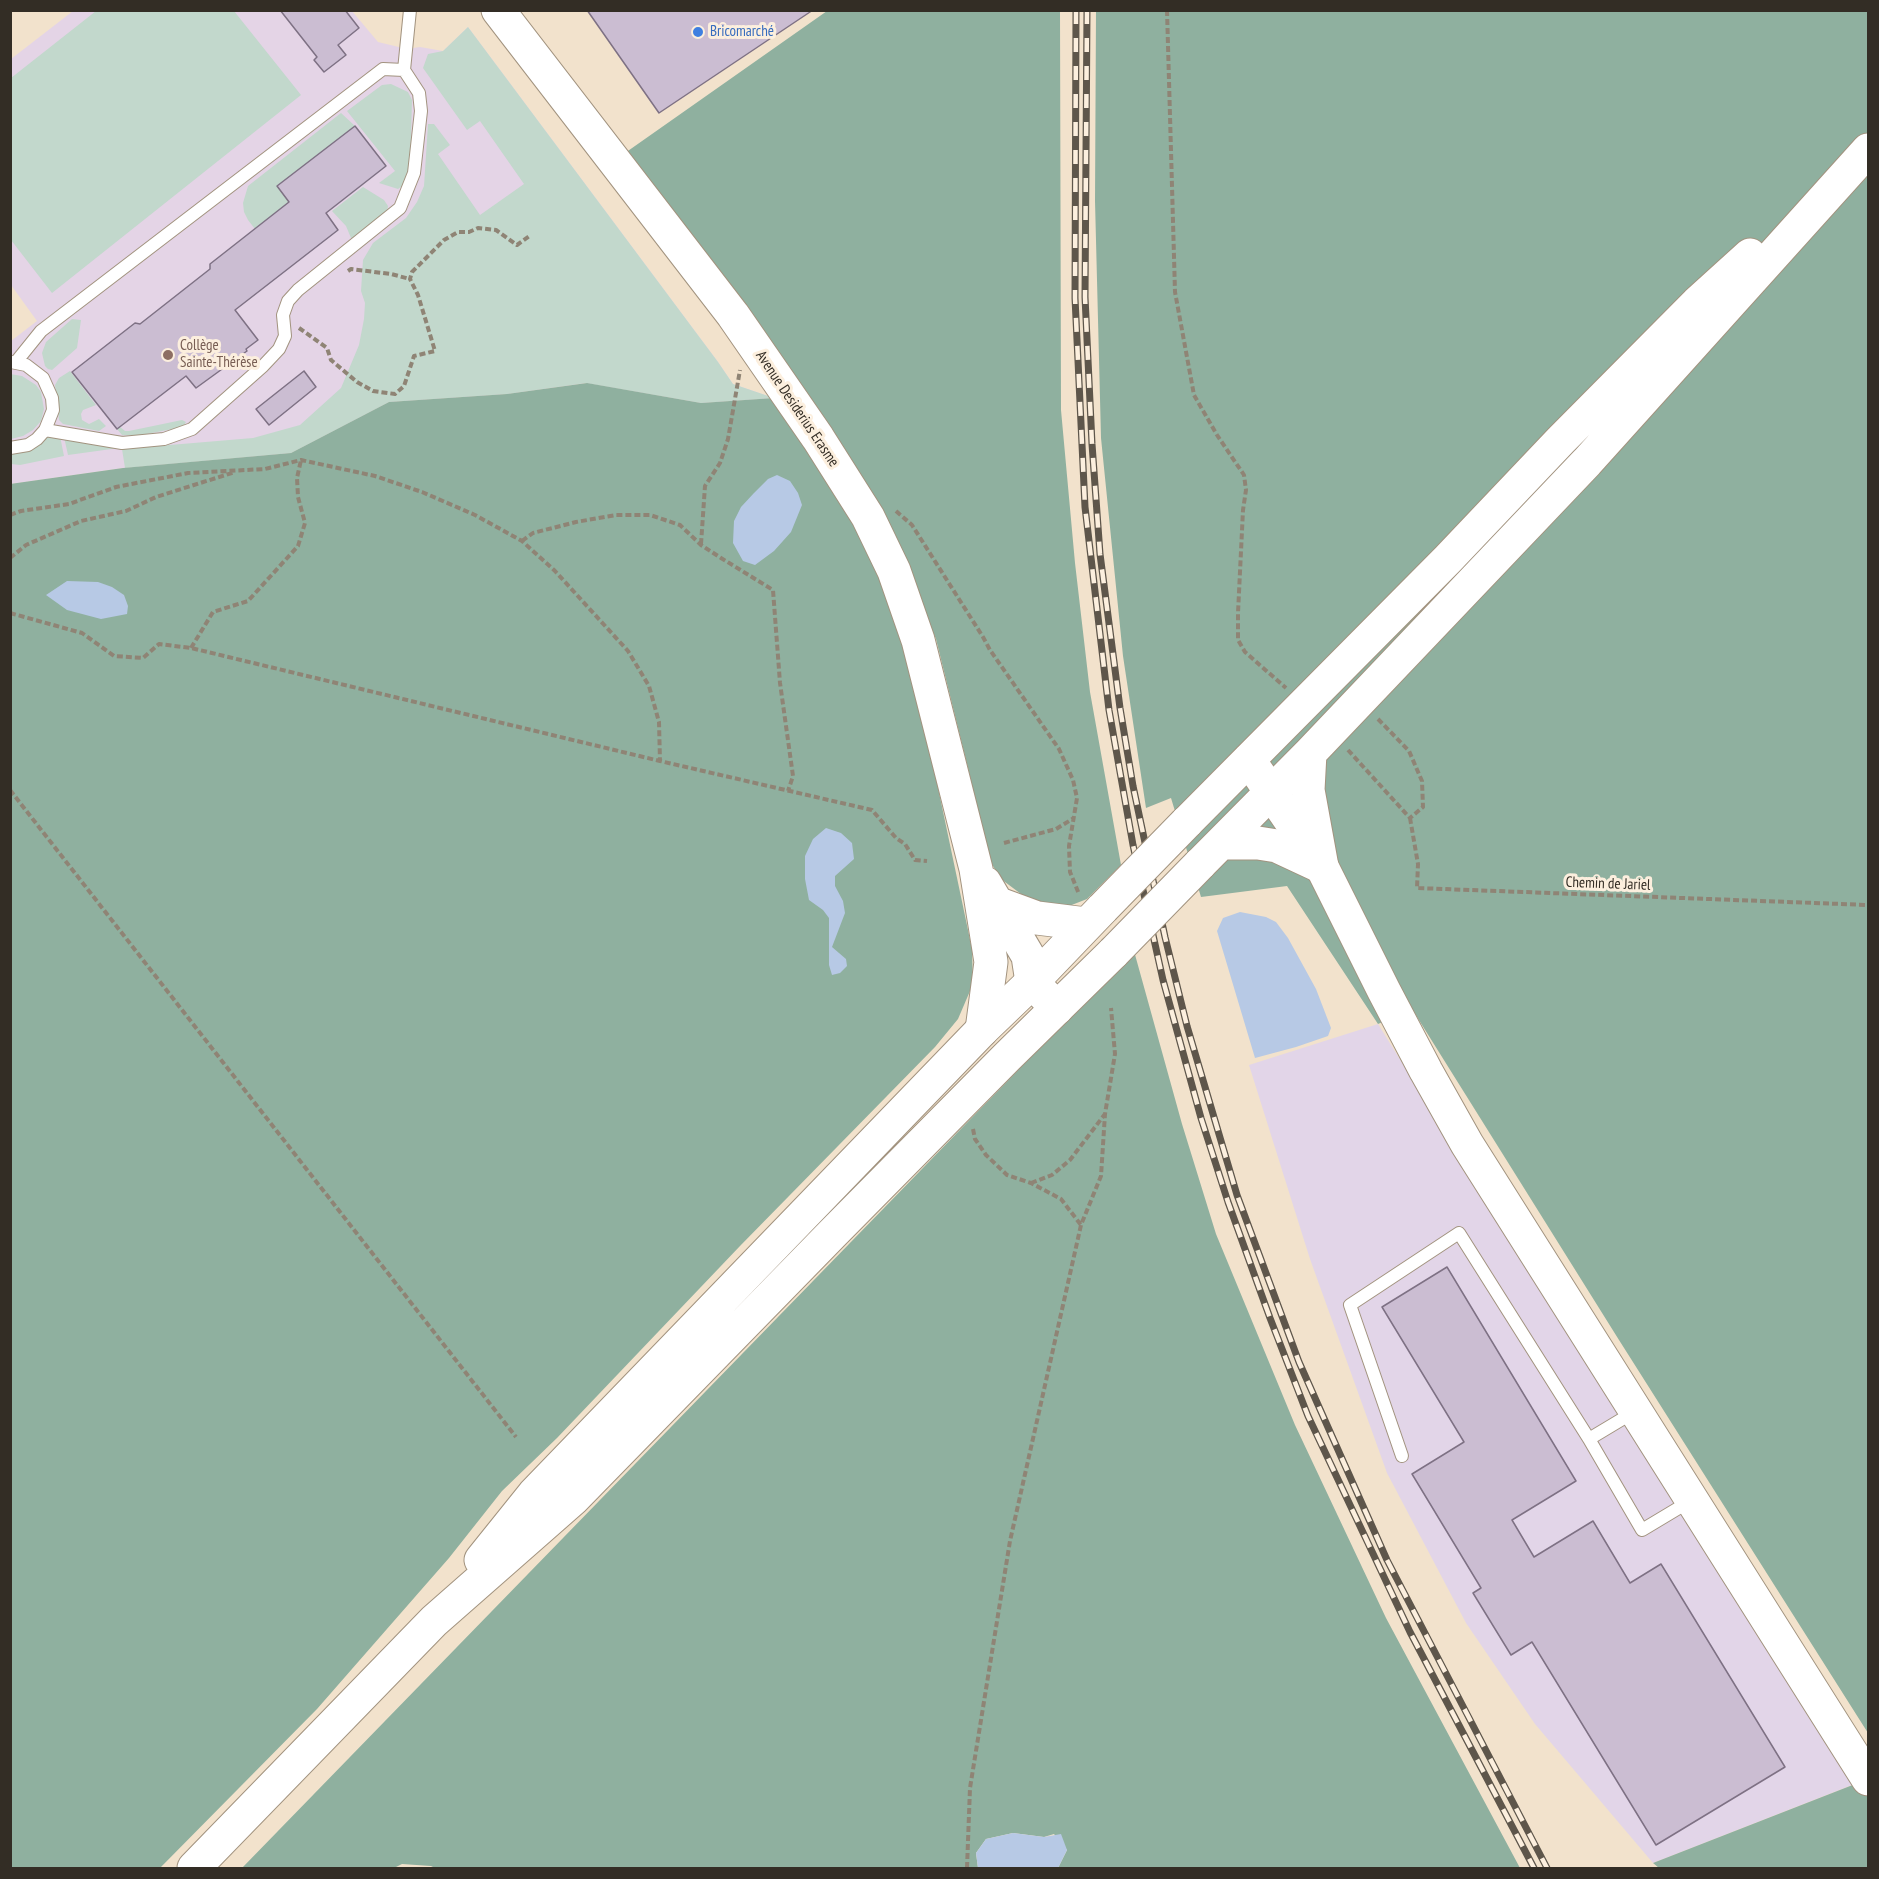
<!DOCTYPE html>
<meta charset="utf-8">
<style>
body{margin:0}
#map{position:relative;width:1879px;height:1879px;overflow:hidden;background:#f2e2cc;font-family:"PT Sans Narrow",sans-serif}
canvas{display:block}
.frame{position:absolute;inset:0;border:12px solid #332d25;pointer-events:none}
</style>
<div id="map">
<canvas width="1879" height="1879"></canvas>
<div class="frame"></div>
</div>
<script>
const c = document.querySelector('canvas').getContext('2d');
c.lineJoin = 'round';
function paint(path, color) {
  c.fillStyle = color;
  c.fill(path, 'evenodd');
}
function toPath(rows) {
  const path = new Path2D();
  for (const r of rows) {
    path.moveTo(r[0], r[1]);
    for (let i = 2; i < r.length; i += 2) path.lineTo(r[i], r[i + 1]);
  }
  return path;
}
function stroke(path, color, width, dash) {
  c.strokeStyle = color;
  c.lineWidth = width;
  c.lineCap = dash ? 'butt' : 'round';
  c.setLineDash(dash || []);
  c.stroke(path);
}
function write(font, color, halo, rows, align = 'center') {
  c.font = font + ' "PT Sans Narrow",sans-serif';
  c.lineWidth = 6;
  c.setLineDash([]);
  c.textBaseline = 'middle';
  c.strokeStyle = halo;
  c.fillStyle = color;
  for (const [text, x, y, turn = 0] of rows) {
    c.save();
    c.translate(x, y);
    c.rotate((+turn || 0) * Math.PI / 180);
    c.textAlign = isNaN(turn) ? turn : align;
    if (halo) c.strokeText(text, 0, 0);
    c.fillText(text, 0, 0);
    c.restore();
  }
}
const industrial = toPath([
 [1378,1024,1852,1785,1653,1863,1535,1724,1466,1623,1387,1473,1310,1259,1249,1065]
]);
const education = toPath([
 [73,11,352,11,378,42,407,49,420,47,443,51,468,27,718,362,733,384,774,398,701,403,586,383,507,394,389,402,291,453,123,468,11,484,11,341,37,321,11,285,11,59]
]);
const green = toPath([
 [96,11,234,11,301,95,52,293,11,240,11,78],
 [468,27,718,362,733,384,774,398,701,403,586,383,507,394,389,402,291,453,125,468,122,449,253,438,300,425,341,388,359,345,364,319,365,303,361,291,363,260,373,243,406,218,417,202,424,186,428,124,434,124,450,145,438,154,480,215,524,184,480,121,467,130,423,68,428,54,443,51],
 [391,84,408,92,412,100,410,173,406,183,398,189,379,183,395,171,347,111,382,85],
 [341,113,355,126,277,186,289,202,255,229,248,220,244,212,243,203,248,186],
 [363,187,384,200,388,206,387,212,357,239,351,238,346,226,332,211],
 [72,319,81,320,77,348,52,370,48,369,45,366,42,353,46,342],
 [70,371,96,405,83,410,81,414,82,420,89,424,99,419,106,426,99,431,63,424,59,420,55,385,59,378],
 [10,374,22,376,36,385,41,392,44,409,41,421,33,430,23,436,11,439],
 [182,420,186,422,183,427,136,436,122,435,117,429,120,427,125,431,129,431],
 [52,435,60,436,64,456,20,465,11,464,11,453],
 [64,437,119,448,68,455]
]);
const forest = toPath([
 [827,11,1060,11,1061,410,1075,563,1090,692,1121,865,1087,899,1064,908,1051,907,1025,897,1001,879,993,866,987,853,969,772,936,639,901,558,625,153],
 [1096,11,1868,11,1868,1733,1619,1340,1412,1009,1378,1024,1287,886,1201,897,1171,798,1146,808,1123,656,1101,438,1095,201],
 [587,383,701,403,774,398,861,532,887,587,914,674,972,949,973,984,958,1019,935,1047,740,1246,557,1438,502,1491,449,1558,317,1709,160,1868,11,1868,10,484,123,468,291,453,389,402,507,394],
 [1134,951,1182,1124,1216,1234,1295,1425,1386,1618,1520,1868,1058,1868,1067,1850,1054,1834,1044,1837,1013,1833,986,1839,976,1853,978,1868,435,1868,431,1866,402,1864,394,1868,242,1868],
 [1868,1779,1868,1868,1659,1868,1653,1863]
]);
const water = toPath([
 [777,475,790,481,798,493,802,505,791,532,774,551,755,565,743,561,733,543,734,521,741,507,754,493,768,479],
 [67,581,98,582,112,587,124,595,128,606,127,614,101,619,67,610,46,595],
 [826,828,841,833,852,843,854,859,835,876,835,886,843,901,845,913,832,947,846,959,847,966,840,973,832,975,829,965,829,918,823,910,809,900,805,879,805,856,813,839],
 [1240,912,1266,917,1276,922,1288,938,1316,989,1331,1028,1328,1036,1296,1047,1255,1058,1217,931,1223,918],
 [1013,1833,1044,1837,1061,1834,1067,1850,1058,1868,978,1868,976,1853,986,1839]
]);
const building = toPath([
 [280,10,345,10,359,28,338,45,346,55,324,72,314,60,317,57,280,10],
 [587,10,813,10,659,113,587,10],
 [355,126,386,166,326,213,338,230,235,310,258,340,246,349,247,351,196,388,186,376,117,429,72,372,135,323,140,324,210,269,210,264,289,202,277,186,355,126],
 [304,371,316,387,269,425,256,409,304,371],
 [1447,1267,1576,1481,1512,1520,1534,1557,1593,1521,1630,1583,1661,1564,1785,1767,1656,1845,1532,1642,1511,1655,1473,1593,1481,1588,1412,1474,1464,1442,1382,1307,1447,1267]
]);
const path = toPath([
 [1167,10,1175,292,1194,395,1217,435,1244,475,1246,490,1243,510,1238,613,1238,640,1245,652,1286,688],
 [348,271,351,269,391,274,410,279],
 [299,328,327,348,331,360,357,382,373,391,395,394,404,386,414,356,435,351,418,295,410,279,412,272,444,240,458,232,469,232,478,228,496,230,517,245,531,235],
 [896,511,912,525,983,637,990,650,1059,749,1073,780,1077,798,1069,846,1070,872,1079,894],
 [10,515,21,511,69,504,116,487,188,473,265,469,301,460,375,476,422,492,475,515,522,541,555,571,628,651,649,686,659,722,660,761],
 [522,541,533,533,576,522,616,515,650,515,680,525,701,545,721,558,773,590,780,683,793,776,788,791],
 [701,544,705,486,720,463,728,439,740,370],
 [10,558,26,545,81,521,126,511,156,497,235,472],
 [10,613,82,633,114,656,143,658,159,644,191,648,660,761,872,810,896,838,905,844,915,860,927,861],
 [191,648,213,612,248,601,298,546,305,523,298,497,297,478,301,460],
 [1378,719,1409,751,1422,781,1423,807,1410,818],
 [1348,750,1410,818],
 [10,790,516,1437],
 [1410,818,1418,864,1417,888,1868,905],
 [1004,843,1056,829,1074,818],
 [973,1129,975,1139,986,1155,1007,1175,1031,1183,1061,1199,1081,1225],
 [1031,1183,1052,1175,1070,1160,1105,1114],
 [967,1868,970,1788,1010,1541,1081,1225,1101,1176,1105,1114,1115,1054,1111,1008]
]);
const service = toPath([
 [16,362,41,331,383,69,404,70,410,10],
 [45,430,122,443,164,439,192,429,263,366,279,349,285,336,283,315,288,301,298,290,400,208,414,173,421,111,419,93,404,70],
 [10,448,28,445,37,439,45,430,53,410,52,398,43,378,26,365,11,362],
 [1634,1412,1589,1439,1642,1530,1692,1500],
 [1402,1456,1350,1305,1459,1233,1589,1439]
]);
const secondary = toPath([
 [498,10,733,315,818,438,868,517,894,571,918,640,976,869,991,962,982,1030],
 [1249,760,1322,867,1384,991,1426,1071,1467,1144,1868,1779],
 [985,883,1028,956,1032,982,1057,1008],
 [999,904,1037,918,1086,924]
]);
const primary = toPath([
 [1310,753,1308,790,1322,867],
 [1186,823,1448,559,1561,440,1697,303,1750,255],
 [1221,843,1258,843,1277,846,1322,867],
 [1199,865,1310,753,1587,462,1868,150],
 [481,1560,534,1494,982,1030,1032,982,1103,908],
 [194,1868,434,1621,574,1498,832,1234,1007,1057,1114,952]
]);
const rail = toPath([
 [1076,10,1075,298,1085,507,1109,710,1133,845,1163,980,1201,1118,1228,1202,1270,1318,1308,1416,1410,1632,1534,1868],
 [1087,10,1085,297,1092,444,1100,554,1120,708,1133,786,1165,937,1187,1026,1237,1195,1299,1362,1387,1560,1547,1868]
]);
const primaryBridge = toPath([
 [1103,908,1186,823],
 [1114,952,1199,865]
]);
const markers = [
 [698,32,6,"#3f7fe0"],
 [168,355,6,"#8d6e63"]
];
const shopNames = [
 ["Bricomarché",710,32]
];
const educationNames = [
 ["Collège",180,346],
 ["Sainte-Thérèse",180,363]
];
const streetNames = [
 ["Avenue Desiderius Erasme",797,409,56],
 ["Chemin de Jariel",1608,884,2]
];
paint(industrial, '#e2d5e8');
paint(education, '#e4d4e6');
paint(green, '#c2d8cc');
paint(forest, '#8fb09f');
paint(water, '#b7c9e5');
paint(building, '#cbbdd2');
stroke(building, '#7e7184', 1.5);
stroke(service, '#a2937f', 14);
stroke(secondary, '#a2937f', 35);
stroke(primary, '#a2937f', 35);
stroke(path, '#8f8475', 4, [6, 3]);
stroke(service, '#fff', 12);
stroke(secondary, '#fff', 33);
stroke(primary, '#fff', 33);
stroke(rail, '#5e564b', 7);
stroke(rail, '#fcefde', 4.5, [14]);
stroke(primaryBridge, '#a2937f', 35, []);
stroke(primaryBridge, '#fff', 33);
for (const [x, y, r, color] of markers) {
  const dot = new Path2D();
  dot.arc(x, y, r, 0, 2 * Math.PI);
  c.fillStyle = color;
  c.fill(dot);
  stroke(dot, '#fcefde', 2);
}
write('15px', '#366cbe', '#fcefde', shopNames, 'left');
write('15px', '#785e54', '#fcefde', educationNames, 'left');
write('15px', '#332d25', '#fcefde', streetNames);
</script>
